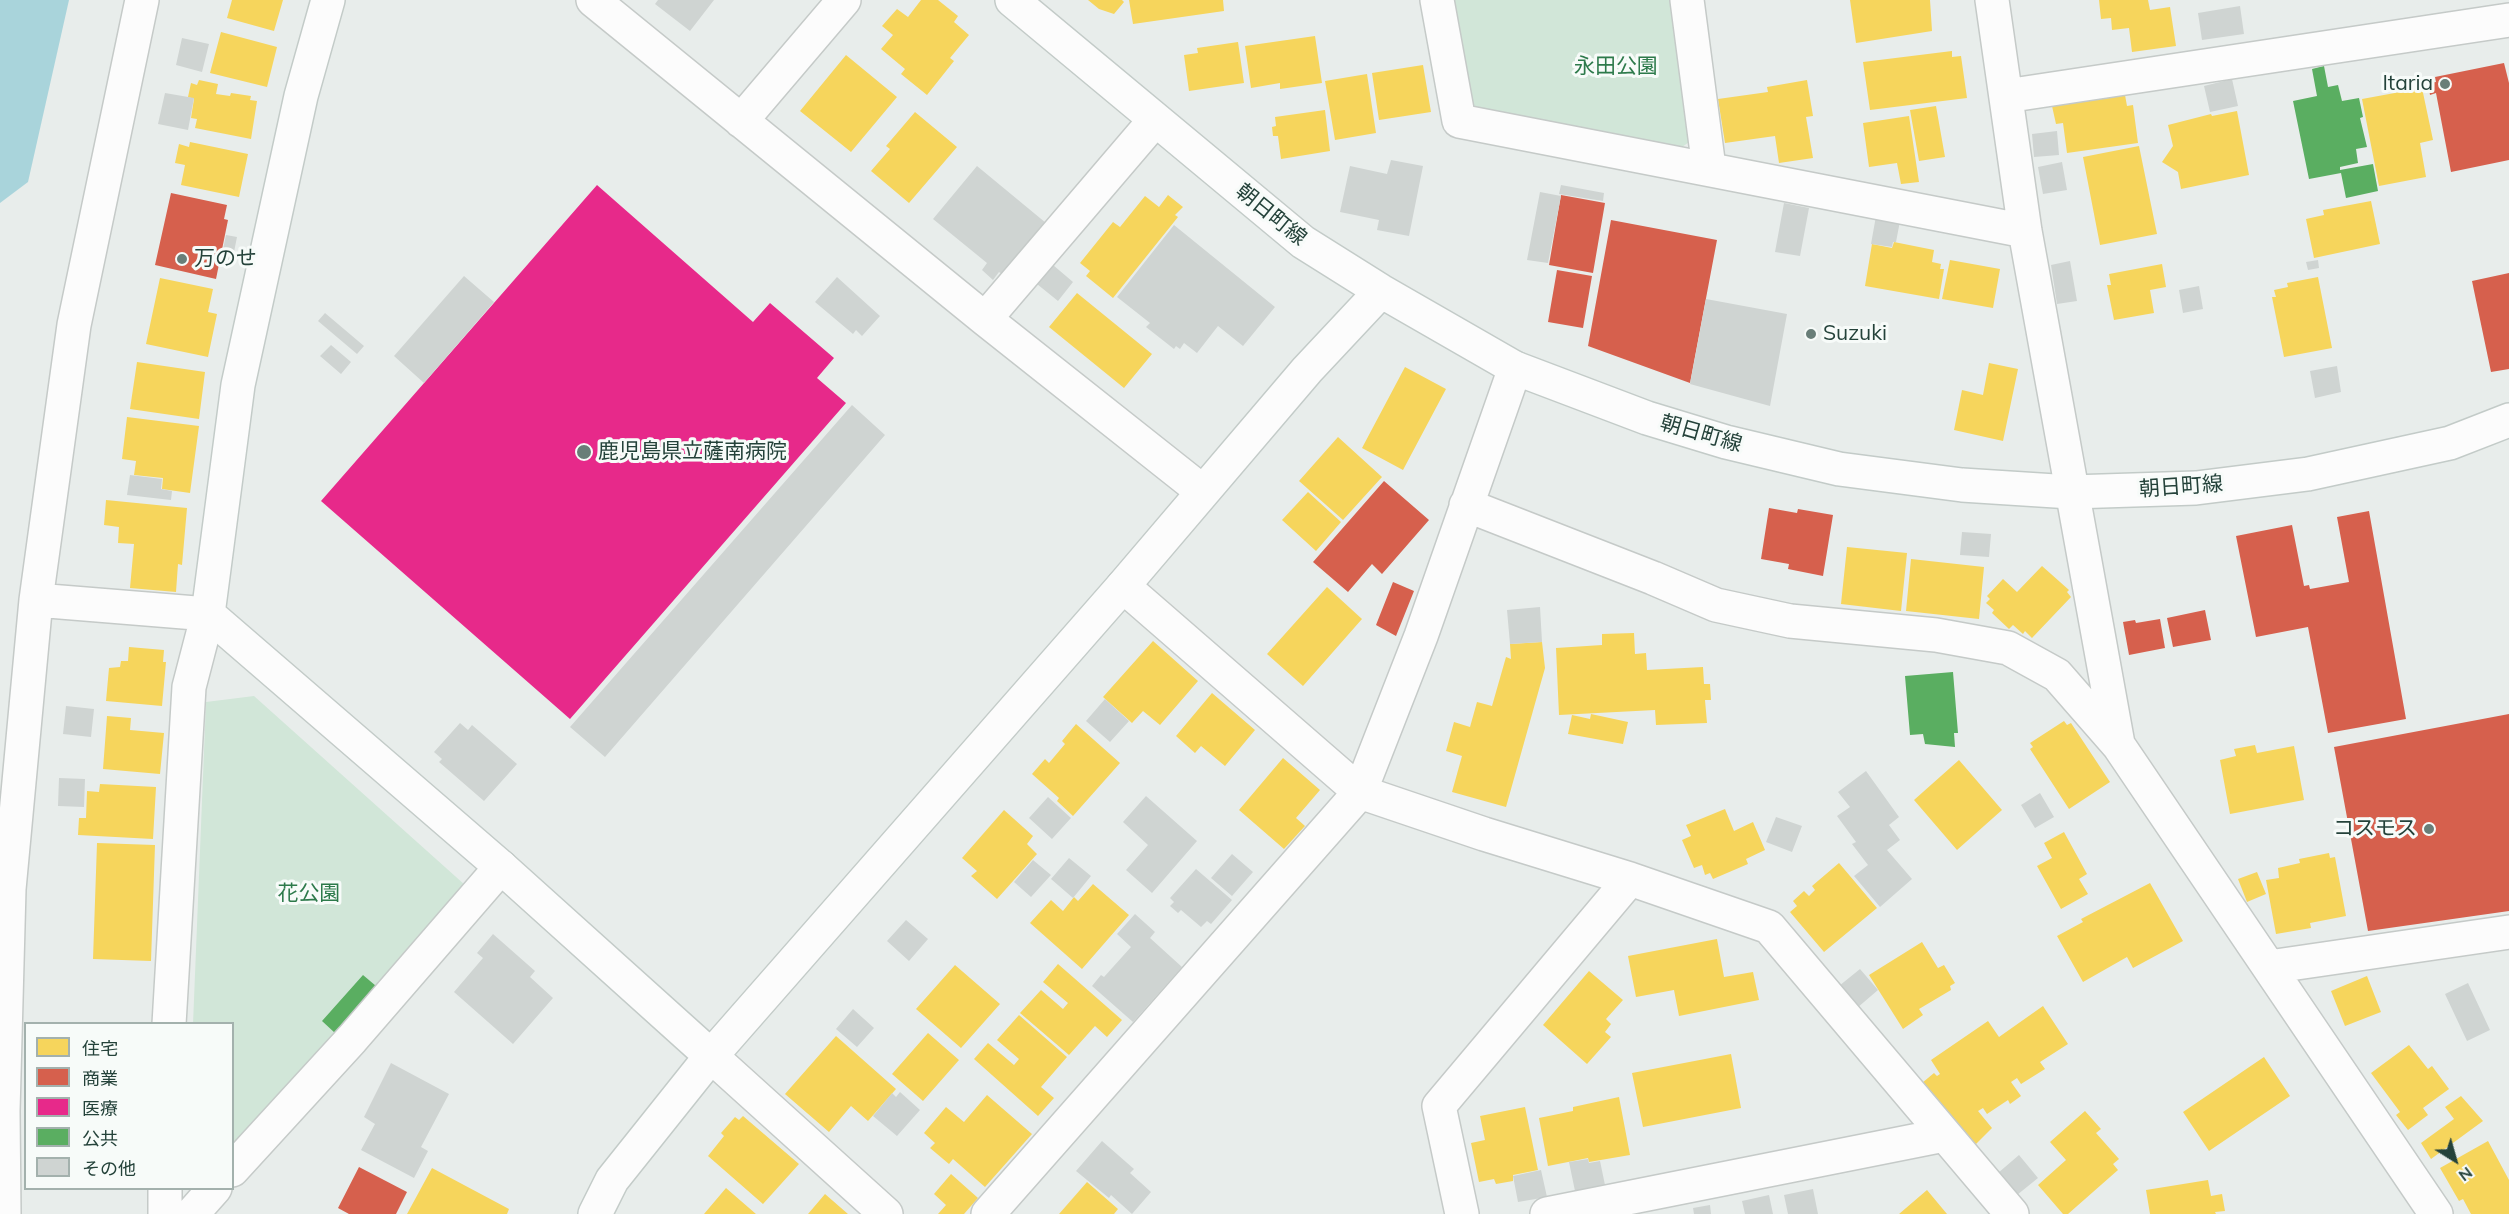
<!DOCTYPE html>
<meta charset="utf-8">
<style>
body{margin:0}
#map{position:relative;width:2509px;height:1214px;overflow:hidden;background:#e8edeb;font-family:Mulish,"Noto Sans JP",sans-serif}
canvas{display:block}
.legend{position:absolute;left:24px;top:1022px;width:210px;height:168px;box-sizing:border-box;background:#f7fbf9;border:2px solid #a3b1ad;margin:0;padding:8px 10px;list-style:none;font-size:18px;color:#24423a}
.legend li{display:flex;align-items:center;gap:12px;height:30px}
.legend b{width:30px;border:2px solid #a3b1ad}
.north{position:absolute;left:2425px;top:1130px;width:60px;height:60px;-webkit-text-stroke:4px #f7fbf9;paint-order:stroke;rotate:143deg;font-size:16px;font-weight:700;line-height:24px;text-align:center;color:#24423a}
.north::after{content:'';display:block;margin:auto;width:21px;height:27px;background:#24423a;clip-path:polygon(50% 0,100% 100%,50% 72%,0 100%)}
</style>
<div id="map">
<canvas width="2509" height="1214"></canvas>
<ul class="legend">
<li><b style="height:16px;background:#f6d55c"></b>住宅</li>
<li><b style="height:16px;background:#d6604d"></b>商業</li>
<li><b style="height:16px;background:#e7298a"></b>医療</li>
<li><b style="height:16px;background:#5aae61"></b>公共</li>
<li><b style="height:16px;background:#cfd4d2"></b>その他</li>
</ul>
<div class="north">N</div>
</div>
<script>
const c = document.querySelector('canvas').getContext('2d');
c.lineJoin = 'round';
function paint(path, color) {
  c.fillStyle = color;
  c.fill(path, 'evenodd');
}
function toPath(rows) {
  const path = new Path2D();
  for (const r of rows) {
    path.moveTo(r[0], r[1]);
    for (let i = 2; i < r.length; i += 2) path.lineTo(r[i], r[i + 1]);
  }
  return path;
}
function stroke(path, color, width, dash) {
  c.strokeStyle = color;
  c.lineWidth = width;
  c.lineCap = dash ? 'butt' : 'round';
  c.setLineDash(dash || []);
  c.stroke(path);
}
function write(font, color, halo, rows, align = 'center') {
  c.font = font + ' Mulish,"Noto Sans JP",sans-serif';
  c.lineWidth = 6;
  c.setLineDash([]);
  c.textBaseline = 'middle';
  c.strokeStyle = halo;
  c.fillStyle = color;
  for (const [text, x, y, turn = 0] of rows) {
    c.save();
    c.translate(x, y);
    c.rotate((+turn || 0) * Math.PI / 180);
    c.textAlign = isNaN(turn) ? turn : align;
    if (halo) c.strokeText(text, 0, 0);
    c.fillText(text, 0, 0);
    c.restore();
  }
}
const green = toPath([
 [1449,0,1677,0,1695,138,1682,147,1478,109,1463,96],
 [254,696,465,885,233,1147,232,1024,193,1024,206,702]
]);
const water = toPath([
 [0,0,69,0,28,182,0,203]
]);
const homes = toPath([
 [232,0,283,0,274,31,227,18],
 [921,0,938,0,958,16,954,22,969,35,950,58,954,61,927,95,901,74,905,69,881,49,893,35,882,26,897,9,908,17],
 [1088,0,1122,0,1124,2,1114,14,1099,9],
 [1129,0,1223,0,1224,11,1133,24],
 [1850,0,1930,0,1932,31,1856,43],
 [2099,0,2148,0,2150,10,2170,7,2176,46,2132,52,2129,28,2112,30,2111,18,2101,19],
 [221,32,277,47,267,87,210,73],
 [1315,36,1322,83,1280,89,1280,83,1251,88,1245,46],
 [1238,42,1244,83,1189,91,1184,55,1198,53,1197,48],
 [1952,51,1952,57,1961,56,1967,98,1870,110,1863,62],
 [846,55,897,97,851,152,800,111],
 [1423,65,1431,112,1379,120,1372,73],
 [1367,74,1376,133,1335,140,1325,81],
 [199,80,218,84,216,94,230,96,231,93,251,96,250,100,257,101,251,139,195,128,197,119,191,118,194,99,188,97,191,83,197,85],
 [1807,80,1813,116,1806,117,1813,158,1779,163,1775,136,1725,143,1718,99,1768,92,1767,87],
 [2422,88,2433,140,2420,143,2426,177,2379,186,2362,99],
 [2125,95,2127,106,2133,105,2138,143,2067,153,2063,123,2056,124,2052,106],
 [1936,106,1945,157,1919,161,1910,110],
 [1325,110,1330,151,1281,159,1278,136,1273,136,1272,127,1276,126,1275,117],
 [2237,111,2249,175,2181,189,2178,172,2162,162,2173,146,2168,125,2211,114,2212,116],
 [915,112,957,147,909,203,871,171,890,149,886,146],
 [1909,116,1919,182,1901,184,1897,163,1869,167,1863,123],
 [190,142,248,154,239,197,181,185,185,165,175,163,179,144,189,147],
 [2139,146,2157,234,2100,245,2083,157],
 [1168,195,1183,207,1175,215,1178,217,1113,298,1086,276,1090,271,1080,263,1113,222,1120,227,1145,196,1159,207],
 [2371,201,2380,244,2314,258,2306,219,2324,215,2323,210],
 [1894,242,1934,250,1932,262,1941,264,1940,269,1944,269,1939,299,1865,286,1872,244,1892,248],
 [1950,260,2000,269,1993,308,1942,299],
 [2162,264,2166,287,2150,290,2154,313,2114,320,2107,285,2111,285,2109,274],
 [2318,277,2332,348,2284,357,2272,297,2276,297,2274,290,2288,287,2287,283],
 [160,278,213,289,208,312,217,314,208,357,146,344],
 [1077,293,1152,354,1124,388,1049,327],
 [137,362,205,372,199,419,130,409],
 [1989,363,2018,369,2003,441,1954,430,1962,390,1983,395],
 [1405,367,1446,389,1403,470,1362,448],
 [127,417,199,426,190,493,162,489,163,478,134,475,136,461,122,459],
 [1338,437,1382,477,1343,520,1299,481],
 [1308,492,1341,522,1316,551,1282,520],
 [106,500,187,508,182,565,178,564,176,592,130,588,134,544,118,543,119,527,104,525],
 [1847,547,1907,553,1901,611,1841,604],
 [1911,559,1984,567,1979,619,1906,611],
 [2042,566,2069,590,2067,592,2071,597,2032,638,2025,631,2023,634,2013,625,2009,629,1992,613,1994,610,1986,603,1990,599,1987,596,2003,579,2017,592],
 [1327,587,1362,619,1303,686,1267,654],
 [1634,633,1635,654,1646,653,1647,670,1703,667,1704,684,1710,684,1711,700,1705,700,1707,723,1656,725,1655,710,1559,715,1556,648,1602,645,1602,634],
 [1153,641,1198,681,1160,725,1143,711,1132,723,1103,697],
 [1542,642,1545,668,1506,807,1452,792,1462,756,1446,751,1454,722,1470,727,1477,702,1492,706,1506,657,1511,659,1510,644],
 [129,647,164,650,163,662,166,662,162,706,106,701,109,668,120,667,121,661,128,661],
 [1212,693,1255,730,1225,766,1201,746,1195,753,1176,736],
 [1591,714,1628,722,1623,744,1568,734,1572,715,1590,719],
 [107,716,131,718,130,730,164,733,160,774,103,769],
 [2064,721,2067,725,2071,723,2110,782,2069,809,2030,749,2033,747,2030,743],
 [1076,724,1120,763,1073,816,1057,801,1059,798,1032,774,1045,759,1049,763,1065,744,1062,741],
 [2255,745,2257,753,2294,746,2304,800,2230,814,2220,760,2236,756,2234,749],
 [1283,758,1320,790,1296,818,1305,826,1284,849,1239,810],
 [1959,760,2002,810,1957,850,1914,800],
 [100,784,156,787,153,839,78,835,79,818,86,818,87,791,99,792],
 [1725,809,1734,831,1753,822,1765,850,1746,859,1748,864,1713,879,1710,873,1705,875,1702,865,1694,868,1682,840,1691,836,1686,825],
 [1004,810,1033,836,1027,844,1037,854,997,899,971,876,977,871,962,858],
 [2064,832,2087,874,2079,879,2088,894,2061,909,2037,866,2052,858,2044,843],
 [97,843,155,845,151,961,93,959],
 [2329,853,2330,858,2335,857,2346,916,2310,923,2311,928,2276,934,2266,880,2279,878,2278,868,2300,863,2299,859],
 [1839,863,1877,908,1824,952,1790,912,1797,906,1793,901,1804,891,1809,896,1815,890,1812,886],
 [2257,872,2266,894,2247,902,2238,879],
 [2150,883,2183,941,2133,968,2127,957,2083,982,2057,936,2083,922,2081,919],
 [1093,884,1129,915,1082,969,1030,923,1051,900,1063,911,1074,897,1078,901],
 [1717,939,1724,977,1753,972,1759,1000,1679,1016,1674,990,1636,997,1628,956],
 [1922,942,1938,968,1944,965,1955,983,1950,986,1951,990,1919,1009,1923,1015,1903,1029,1869,975],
 [1058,964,1122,1020,1107,1037,1095,1026,1069,1055,1020,1013,1041,990,1063,1009,1068,1003,1043,982],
 [955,965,1000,1004,961,1048,916,1009],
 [1589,971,1623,1000,1606,1019,1611,1024,1605,1032,1611,1037,1587,1064,1543,1025],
 [2367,976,2381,1012,2345,1026,2331,991],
 [2043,1006,2068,1044,2040,1062,2045,1069,2021,1084,2017,1078,2011,1082,2021,1096,2010,1104,2008,1100,1987,1114,1983,1108,1978,1111,1992,1128,1975,1145,1922,1083,1934,1073,1937,1076,1940,1074,1931,1060,1988,1021,1999,1037],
 [1019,1015,1067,1057,1041,1087,1054,1098,1038,1116,974,1059,988,1043,1014,1065,1019,1059,997,1040],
 [928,1033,959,1060,923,1101,892,1074],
 [836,1036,896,1089,868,1121,851,1106,829,1132,785,1094],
 [2409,1045,2428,1069,2432,1066,2449,1089,2423,1108,2428,1115,2408,1130,2396,1115,2400,1112,2371,1073],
 [1731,1054,1741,1108,1643,1127,1632,1073],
 [2264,1057,2290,1096,2209,1151,2183,1112],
 [987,1095,1032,1134,985,1187,953,1159,949,1164,930,1148,935,1143,924,1133,946,1107,964,1122],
 [2461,1096,2483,1121,2431,1159,2421,1143,2454,1119,2445,1107],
 [1619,1097,1630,1155,1589,1162,1588,1158,1548,1166,1539,1118,1573,1111,1573,1107],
 [1525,1107,1538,1170,1513,1175,1513,1181,1496,1184,1494,1179,1479,1182,1471,1143,1485,1140,1480,1116],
 [2085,1111,2101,1129,2096,1133,2119,1159,2113,1164,2118,1170,2068,1214,2063,1214,2038,1185,2066,1160,2050,1142],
 [743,1116,799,1164,763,1204,708,1156,724,1136,721,1133,735,1117,739,1120],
 [2488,1141,2509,1180,2509,1214,2471,1214,2463,1199,2459,1201,2440,1168],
 [432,1168,509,1209,507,1214,407,1214],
 [951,1174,978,1198,964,1214,938,1214,946,1205,934,1194],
 [2208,1180,2211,1196,2222,1194,2225,1211,2215,1212,2216,1214,2150,1214,2146,1190],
 [1087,1182,1118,1209,1114,1214,1059,1214],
 [726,1188,756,1214,704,1214],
 [1927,1190,1947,1214,1899,1214],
 [825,1194,848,1214,808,1214]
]);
const shops = toPath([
 [2504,63,2509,83,2509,160,2451,172,2436,93,2430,95,2428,83,2436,82,2435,77],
 [171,193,227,205,224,219,228,220,216,279,155,265],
 [1561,195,1605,203,1593,273,1549,265],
 [1611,220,1717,240,1690,383,1588,346],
 [1557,270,1592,276,1583,328,1548,322],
 [2509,273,2509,369,2491,372,2472,281],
 [1384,481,1429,520,1382,574,1372,564,1348,592,1313,562],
 [1769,508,1797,513,1798,509,1833,515,1823,576,1788,569,1789,564,1761,559],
 [2369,511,2406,719,2328,733,2308,627,2256,637,2236,536,2292,525,2304,586,2309,585,2310,589,2349,582,2337,517],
 [1393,582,1414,591,1396,636,1376,625],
 [2205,610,2211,640,2173,647,2167,618],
 [2160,619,2165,648,2129,655,2123,622,2135,620,2136,623],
 [2509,714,2509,911,2368,931,2334,747],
 [359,1167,407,1192,396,1214,349,1214,338,1208]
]);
const health = toPath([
 [597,185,753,322,770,303,834,358,817,378,846,403,570,719,321,501]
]);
const public = toPath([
 [2324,66,2328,87,2338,85,2342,101,2359,98,2363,117,2360,118,2367,147,2356,149,2358,163,2340,167,2340,170,2373,164,2378,191,2346,198,2341,173,2309,179,2293,101,2317,96,2312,69],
 [1953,672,1958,733,1954,733,1955,747,1925,744,1923,734,1910,735,1905,676],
 [363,975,376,986,335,1033,322,1021]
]);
const building = toPath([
 [658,0,714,0,690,31,655,4],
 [2240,6,2244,34,2202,40,2198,13],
 [182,38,209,44,202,72,176,65],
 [2232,79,2238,106,2210,112,2204,86],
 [165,93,194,98,188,130,158,124],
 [2057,131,2059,155,2034,157,2032,134],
 [1391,160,1423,166,1409,236,1377,230,1379,220,1340,212,1350,166,1387,174],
 [2062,162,2067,190,2043,194,2038,167],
 [977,166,1046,223,1003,275,999,272,993,280,982,270,987,263,933,219],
 [1561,185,1604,193,1603,201,1559,194],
 [1540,192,1561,196,1548,263,1527,260],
 [1784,203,1809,208,1800,256,1775,252],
 [1876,216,1900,221,1896,242,1893,242,1892,247,1871,244],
 [1174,225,1275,307,1243,346,1218,326,1197,353,1184,343,1180,349,1176,346,1174,349,1146,327,1150,323,1117,297],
 [226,235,237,237,232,262,221,259],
 [2318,260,2319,268,2308,270,2306,262],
 [2070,261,2077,301,2057,304,2051,265],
 [1053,265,1073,282,1058,301,1037,284],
 [464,276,494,302,424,383,394,356],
 [837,277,880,316,862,336,856,330,853,334,815,302],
 [2199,286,2203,309,2183,313,2179,290],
 [1706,299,1787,314,1770,406,1690,384],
 [325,313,364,346,357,354,318,321],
 [331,345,351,362,341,374,320,356],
 [2337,366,2341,392,2315,398,2310,371],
 [852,405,885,435,605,757,570,727],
 [130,475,162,479,161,489,172,491,171,500,127,495],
 [1962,532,1991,534,1989,557,1960,555],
 [1540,607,1542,642,1510,644,1507,610],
 [1105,699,1129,721,1110,742,1086,721],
 [66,706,94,709,91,737,63,734],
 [460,723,468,730,472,725,517,764,484,801,439,762,442,759,434,752],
 [1866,771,1899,817,1889,825,1900,840,1887,850,1912,879,1880,907,1854,876,1868,865,1852,844,1856,842,1837,816,1850,807,1838,792],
 [59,778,85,779,84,807,58,806],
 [2040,793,2054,817,2035,828,2021,805],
 [1146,796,1197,841,1152,893,1126,870,1148,845,1123,822],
 [1048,797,1071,818,1052,839,1029,818],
 [1776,817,1802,826,1792,852,1766,842],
 [1232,854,1253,872,1232,896,1211,878],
 [1069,858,1091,876,1073,898,1051,879],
 [1033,860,1051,875,1031,897,1014,882],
 [1196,869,1232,900,1211,924,1207,921,1201,927,1181,910,1178,913,1170,906,1174,902,1170,898],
 [1135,914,1155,932,1150,938,1182,967,1133,1022,1092,986,1101,975,1104,977,1131,947,1117,934],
 [906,920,928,939,909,961,887,941],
 [493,934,535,971,530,977,553,998,513,1044,454,992,483,958,477,953],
 [1860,969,1878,990,1857,1008,1839,986],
 [2468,983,2490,1030,2467,1041,2445,994],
 [853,1009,874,1028,857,1047,836,1029],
 [391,1063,449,1094,421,1147,428,1151,414,1178,361,1150,375,1124,364,1117],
 [900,1092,920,1110,897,1136,873,1116,892,1093,896,1097],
 [1102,1141,1134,1169,1130,1173,1151,1192,1132,1214,1111,1195,1109,1198,1076,1171],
 [2019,1155,2038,1178,2017,1195,1998,1173],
 [1588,1159,1589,1163,1600,1161,1605,1185,1575,1191,1569,1162],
 [1541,1170,1547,1197,1518,1202,1513,1176],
 [1813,1189,1818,1214,1788,1214,1784,1195],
 [1769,1195,1773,1214,1745,1214,1742,1201],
 [1710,1205,1711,1214,1694,1214,1693,1208]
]);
const street = toPath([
 [593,0,985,319,1202,491],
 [1437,0,1459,121,2025,231],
 [1687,0,1709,168],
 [1992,0,2025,231,2118,744],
 [2006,96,2509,20],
 [741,121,844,0],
 [985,319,1155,120],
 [1466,505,1653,578,1716,605,1790,621,1936,635,2008,648,2057,675,2119,746,2436,1214],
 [1123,586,1360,792,1484,834,1630,879,1769,927,2012,1214],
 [36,600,208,614,189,687,169,1024],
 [2269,967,2509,932],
 [711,1056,886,1214],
 [232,1170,352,1039,501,867],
 [4,1214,3,1111,9,889,36,600,74,325,142,0],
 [165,1214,165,1188],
 [192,1214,215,1188],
 [988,1214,1360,792,1421,636,1515,368],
 [1462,1214,1439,1106,1630,879],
 [1547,1214,1944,1135]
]);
const secondary = toPath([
 [328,0,301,96,238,385,208,614,501,867,711,1056],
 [1012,0,1303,242,1381,291,1515,368,1647,418,1726,442,1839,469,1962,485,2071,492,2196,488,2308,474,2450,443,2509,420],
 [595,1214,612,1180,711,1056,1123,586,1307,370,1381,291]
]);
const markers = [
 [2445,84,6,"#697e78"],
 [182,259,6,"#697e78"],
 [1811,334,6,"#697e78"],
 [584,452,8,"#697e78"],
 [2429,829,6,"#697e78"]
];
const parkNames = [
 ["永田公園",1616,67],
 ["花公園",309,894]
];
const poiNames = [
 ["Itaria",2433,84,"right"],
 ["万のせ",194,259],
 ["Suzuki",1823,334],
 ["鹿児島県立薩南病院",598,452],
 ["コスモス",2417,829,"right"]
];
const streetNames = [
 ["朝日町線",1271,215,39],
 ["朝日町線",1701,434,16],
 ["朝日町線",2181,487,-4]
];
paint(green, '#d1e6d8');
paint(water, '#a9d4db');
paint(homes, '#f6d55c');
paint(shops, '#d6604d');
paint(health, '#e7298a');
paint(public, '#5aae61');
paint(building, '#cfd4d2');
stroke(street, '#c5cac8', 36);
stroke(secondary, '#c3cbc8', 36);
stroke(street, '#fcfcfc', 33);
stroke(secondary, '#fcfcfc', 33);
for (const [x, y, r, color] of markers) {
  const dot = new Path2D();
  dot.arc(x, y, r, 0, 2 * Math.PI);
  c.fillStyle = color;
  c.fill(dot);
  stroke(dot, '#f7fbf9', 2);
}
write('21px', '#2d7a4b', '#f7fbf9', parkNames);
write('21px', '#24423a', '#f7fbf9', poiNames, 'left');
write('21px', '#24423a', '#f7fbf9', streetNames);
</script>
